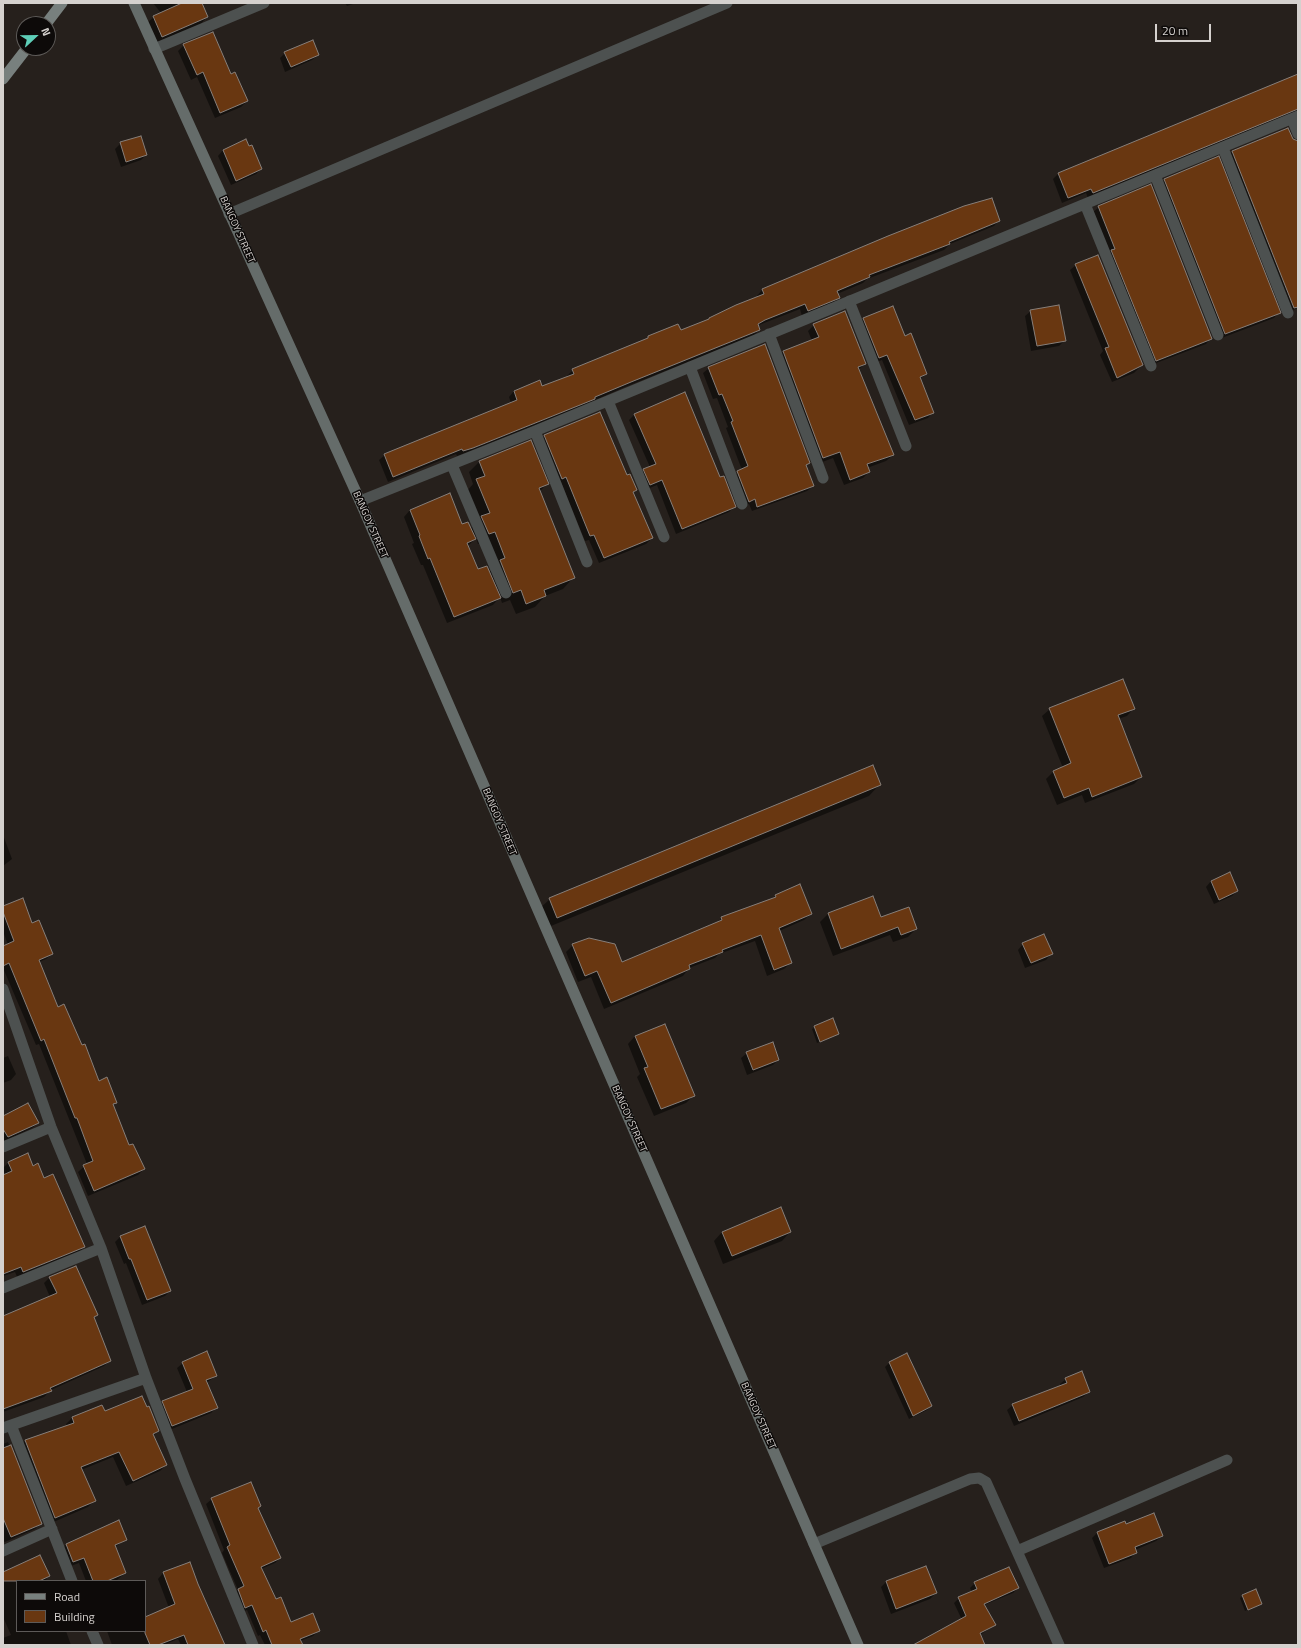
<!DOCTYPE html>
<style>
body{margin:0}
#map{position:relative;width:1301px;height:1648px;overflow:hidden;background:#26201c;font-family:"Titillium Web",sans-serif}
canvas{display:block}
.frame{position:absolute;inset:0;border:4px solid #d5d1ce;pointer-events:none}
.legend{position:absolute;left:16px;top:1580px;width:130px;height:52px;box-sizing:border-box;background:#0d0a09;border:1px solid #5d5a58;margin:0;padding:5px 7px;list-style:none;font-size:12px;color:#d5d1ce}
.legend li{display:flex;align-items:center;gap:8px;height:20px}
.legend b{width:20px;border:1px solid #5d5a58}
.north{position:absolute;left:16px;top:16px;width:40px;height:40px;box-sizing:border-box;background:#0d0a09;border:1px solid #5d5a58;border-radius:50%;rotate:68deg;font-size:11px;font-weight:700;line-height:16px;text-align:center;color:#d5d1ce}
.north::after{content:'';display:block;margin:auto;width:14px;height:18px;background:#5eceb8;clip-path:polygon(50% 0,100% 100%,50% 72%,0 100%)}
.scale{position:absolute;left:1155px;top:24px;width:56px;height:18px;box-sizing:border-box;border:2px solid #d5d1ce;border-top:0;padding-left:5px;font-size:12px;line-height:14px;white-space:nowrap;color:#d5d1ce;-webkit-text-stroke:3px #0d0a09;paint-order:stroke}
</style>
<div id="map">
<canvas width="1301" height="1648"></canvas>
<div class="frame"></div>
<ul class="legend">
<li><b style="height:5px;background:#78807e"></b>Road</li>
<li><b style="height:11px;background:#693711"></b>Building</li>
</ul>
<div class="north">N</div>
<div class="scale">20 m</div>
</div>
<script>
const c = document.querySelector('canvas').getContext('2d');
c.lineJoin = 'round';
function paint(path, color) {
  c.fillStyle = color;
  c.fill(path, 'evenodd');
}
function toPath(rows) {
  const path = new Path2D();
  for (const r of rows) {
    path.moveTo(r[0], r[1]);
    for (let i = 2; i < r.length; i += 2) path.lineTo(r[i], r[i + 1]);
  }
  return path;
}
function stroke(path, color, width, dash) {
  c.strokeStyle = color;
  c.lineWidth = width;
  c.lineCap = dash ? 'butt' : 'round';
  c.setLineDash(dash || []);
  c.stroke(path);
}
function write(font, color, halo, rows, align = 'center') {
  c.font = font + ' "Titillium Web",sans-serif';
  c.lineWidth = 3;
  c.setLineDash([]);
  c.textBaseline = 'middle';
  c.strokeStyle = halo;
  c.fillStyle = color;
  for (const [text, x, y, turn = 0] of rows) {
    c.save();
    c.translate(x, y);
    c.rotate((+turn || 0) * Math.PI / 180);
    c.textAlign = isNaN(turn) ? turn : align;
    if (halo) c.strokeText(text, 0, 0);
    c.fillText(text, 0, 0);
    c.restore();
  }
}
const shadow = toPath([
 [153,3,207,3,196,8,205,19,200,25,157,42,148,22,154,17,161,13],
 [345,3,356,3,347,6],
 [212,33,231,75,247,101,241,107,215,118,197,77,191,80,178,51,184,45],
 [285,53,318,55,312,60,285,72,280,58],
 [1298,75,1298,118,1088,198,1086,193,1062,203,1053,179,1058,174],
 [1287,129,1293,140,1298,141,1298,308,1288,312,1227,157,1232,152],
 [121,143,146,155,141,160,121,167,115,149],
 [223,150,261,169,256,174,231,185,218,156],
 [1165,180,1279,312,1274,318,1219,339,1159,185],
 [1099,207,1211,338,1206,344,1151,365,1093,212],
 [999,220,994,226,950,244,944,250,867,279,863,283,837,294,839,297,833,303,802,316,800,309,759,325,757,326,759,330,753,336,625,387,526,430,457,456,456,454,388,482,379,460,385,455,511,403,509,397,514,391,541,388,568,378,567,376,573,370,645,340,648,337,680,332,706,321,709,318,758,298,757,296,762,290,888,237],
 [1076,265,1142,365,1134,373,1112,382,1100,355,1103,351,1070,270],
 [1031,311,1065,340,1059,346,1031,351,1025,316],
 [864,318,904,337,926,374,920,379,933,412,928,418,909,425,882,360,874,363,858,324],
 [814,325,865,364,858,370,893,455,886,461,867,468,869,472,863,478,844,485,833,458,817,464,777,358,783,352,812,341,808,331],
 [709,368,809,463,805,467,813,486,807,491,752,511,749,504,743,506,732,477,742,470,726,428,728,427,717,398,713,399,703,373],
 [684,393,719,479,734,507,729,512,676,534,657,485,645,490,638,475,644,470,650,467,629,420,634,415],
 [545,436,626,477,636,490,633,493,652,538,646,544,599,563,589,540,585,541,561,482,539,441],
 [531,441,547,484,539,492,573,578,563,589,545,596,535,607,516,614,510,600,502,603,500,597,493,605,447,623,423,565,421,565,412,544,414,543,404,517,410,510,470,529,478,521,467,491,473,484,469,472,479,462],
 [476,538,478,544,484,542,494,567,489,573,478,571,468,546],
 [1134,708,1127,716,1118,719,1141,777,1134,784,1085,803,1082,795,1057,805,1046,779,1054,771,1063,768,1042,716,1050,709],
 [880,784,869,796,546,928,538,910,550,899],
 [3,835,12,859,3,866],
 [1211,881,1237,891,1232,896,1214,904,1206,887],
 [776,895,811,914,804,920,779,931,791,963,784,969,767,976,755,941,719,954,715,958,689,968,683,976,604,1009,591,977,578,982,566,952,573,945,622,963,717,923,722,918,771,900],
 [873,897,881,918,916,929,908,937,893,942,890,935,833,956,820,922,828,914],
 [3,907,32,925,52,954,46,959,39,962,57,1009,98,1082,115,1103,113,1106,129,1147,144,1169,138,1175,88,1196,78,1172,87,1164,39,1044,36,1045,3,968,3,947,8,945,3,931],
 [1023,944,1051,954,1046,960,1025,968,1018,950],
 [832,1019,837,1034,817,1043,812,1029],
 [635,1036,693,1096,686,1103,654,1116,637,1077,640,1074,628,1044],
 [747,1053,778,1060,773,1065,747,1075,741,1058],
 [8,1056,16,1074,11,1080,3,1083,3,1058],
 [3,1117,38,1123,32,1128,3,1142],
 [8,1163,32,1167,43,1180,84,1247,78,1253,17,1277,15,1272,3,1276,3,1176,5,1175,3,1168],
 [722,1232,790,1232,782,1241,723,1264,714,1241],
 [120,1237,170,1291,165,1296,142,1305,126,1263,124,1264,115,1242],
 [50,1277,97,1315,93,1319,110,1360,104,1366,51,1390,44,1397,3,1412,3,1317,50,1297,44,1283],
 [907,1354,931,1406,927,1410,909,1419,885,1367,889,1363],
 [183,1363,216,1376,206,1383,216,1408,211,1413,167,1431,157,1407,163,1402,187,1392,177,1368],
 [1066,1379,1089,1392,1083,1397,1014,1426,1007,1410,1013,1405,1061,1386,1060,1384],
 [104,1413,158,1431,153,1436,166,1465,160,1471,126,1486,113,1457,81,1470,94,1501,88,1507,49,1524,19,1447,25,1441,67,1427,66,1424,72,1418],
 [8,1442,41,1523,35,1529,5,1542,3,1541,3,1444],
 [212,1499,257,1509,280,1558,275,1563,261,1569,275,1600,291,1623,318,1631,313,1636,300,1641,302,1645,265,1645,260,1635,258,1636,247,1610,240,1613,233,1595,238,1590,222,1553,224,1550,206,1504],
 [1126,1525,1162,1536,1156,1541,1135,1550,1136,1552,1131,1558,1104,1568,1092,1538,1097,1533],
 [126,1539,115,1547,125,1573,117,1580,117,1581,86,1581,79,1563,68,1567,61,1550,66,1545],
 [189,1563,222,1645,181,1645,178,1639,164,1645,112,1645,107,1631,145,1631,145,1618,169,1608,158,1579,163,1573],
 [925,1567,936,1593,930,1599,891,1614,881,1587,886,1582],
 [3,1573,49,1576,46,1579,47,1581,17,1581,17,1631,66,1631,71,1645,3,1645,3,1638,11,1635,3,1617],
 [975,1583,1018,1588,1013,1593,984,1605,994,1625,980,1635,984,1645,945,1645,962,1620,954,1603,959,1598,972,1592,970,1588],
 [1256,1590,1261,1603,1245,1611,1240,1598]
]);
const building = toPath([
 [182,3,202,3,208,17,162,37,153,16,182,3],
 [213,32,231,74,235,72,248,101,220,113,203,72,197,75,183,44,213,32],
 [313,40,319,55,291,67,284,52,313,40],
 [1298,74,1298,109,1093,193,1091,189,1068,198,1058,173,1298,74],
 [1288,128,1293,139,1298,141,1298,307,1294,308,1232,151,1288,128],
 [141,136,147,155,126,162,120,142,141,136],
 [246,139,249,146,252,145,262,169,236,181,223,150,246,139],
 [1219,156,1281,313,1225,334,1164,179,1219,156],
 [1151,184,1212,339,1156,361,1111,250,1115,249,1098,206,1151,184],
 [992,198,1000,221,949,242,950,244,869,275,870,277,837,291,840,298,808,311,805,304,765,320,758,324,760,330,631,382,595,397,595,399,473,448,463,451,462,449,393,477,384,454,517,400,514,391,540,380,542,386,574,374,572,369,648,338,648,336,678,324,681,330,709,319,709,318,736,305,764,294,762,289,888,236,964,206,992,198],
 [1098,255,1143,365,1117,378,1105,348,1109,347,1075,264,1098,255],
 [1059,305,1066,341,1037,346,1030,310,1059,305],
 [893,306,905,336,911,333,927,374,920,377,934,413,915,420,887,355,879,358,863,318,893,306],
 [845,311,866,364,858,367,894,455,867,464,870,472,850,480,840,452,823,458,783,351,819,337,813,324,845,311],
 [765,344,810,463,806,465,814,486,757,507,755,499,749,502,737,471,748,466,731,422,733,421,722,394,719,395,708,367,765,344],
 [685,392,720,477,724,476,736,507,682,529,662,480,650,485,643,469,656,464,634,414,685,392],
 [600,412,627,475,630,474,637,490,633,492,653,538,604,558,594,535,590,536,566,477,562,479,544,435,600,412],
 [531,440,549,484,539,488,575,578,544,590,546,596,526,604,521,590,513,593,500,560,505,558,495,532,489,534,481,516,490,513,476,479,485,476,479,461,531,440],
 [450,493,462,524,468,522,476,539,467,543,478,569,487,566,501,598,454,617,430,558,428,559,419,536,420,535,410,510,450,493],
 [1123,679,1135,709,1118,715,1142,777,1092,797,1089,788,1064,798,1053,771,1071,763,1049,708,1123,679],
 [873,765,881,785,557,918,549,898,873,765],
 [1230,872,1238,891,1219,900,1211,881,1230,872],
 [800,884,812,914,779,928,792,963,774,970,761,935,722,950,723,952,689,965,690,969,611,1003,597,971,585,976,572,944,589,938,615,944,622,962,722,920,721,917,776,897,775,895,800,884],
 [873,896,881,917,909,907,917,929,901,935,898,927,841,949,828,913,873,896],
 [23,898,32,923,39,920,53,954,39,960,58,1007,64,1004,82,1045,85,1044,99,1081,107,1077,117,1103,113,1104,129,1145,133,1144,145,1169,94,1191,83,1165,93,1161,77,1118,75,1118,44,1039,41,1041,9,963,3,966,3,946,14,941,3,912,3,906,23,898],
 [1044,934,1053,954,1031,963,1022,943,1044,934],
 [833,1018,839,1034,820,1042,814,1026,833,1018],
 [665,1024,695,1096,661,1109,644,1068,648,1067,635,1036,665,1024],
 [773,1042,779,1060,753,1070,746,1052,773,1042],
 [28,1103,39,1123,8,1137,3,1129,3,1116,28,1103],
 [28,1153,33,1166,38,1163,44,1178,53,1174,85,1247,23,1272,21,1267,3,1274,3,1175,12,1171,8,1162,28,1153],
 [781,1207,791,1232,732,1256,722,1232,781,1207],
 [145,1226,171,1291,147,1300,131,1259,129,1259,120,1236,145,1226],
 [76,1266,98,1315,94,1317,111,1361,50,1388,52,1391,3,1409,3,1316,57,1293,49,1277,76,1266],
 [207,1351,217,1376,206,1380,218,1408,172,1426,162,1401,193,1389,182,1362,207,1351],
 [907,1353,932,1406,913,1416,889,1362,907,1353],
 [1082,1371,1090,1392,1019,1421,1012,1404,1067,1383,1065,1378,1082,1371],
 [142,1396,147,1407,149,1406,159,1431,153,1434,167,1465,133,1481,119,1452,81,1467,96,1501,55,1518,25,1440,74,1423,72,1417,102,1405,105,1411,142,1396],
 [11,1445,42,1524,11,1537,3,1518,3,1448,11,1445],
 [251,1482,261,1506,258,1508,281,1558,261,1567,276,1599,281,1597,291,1622,313,1613,320,1631,300,1639,303,1645,272,1645,266,1630,263,1632,252,1605,245,1608,238,1589,244,1586,227,1547,230,1545,211,1498,251,1482],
 [1154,1513,1163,1536,1135,1547,1137,1553,1109,1564,1097,1532,1125,1521,1126,1524,1154,1513],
 [119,1520,127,1540,115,1545,126,1573,107,1581,93,1581,84,1558,73,1562,66,1544,119,1520],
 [40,1555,50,1576,39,1581,3,1581,3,1572,40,1555],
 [190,1562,198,1584,225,1645,188,1645,184,1635,158,1645,150,1645,145,1633,145,1617,175,1604,163,1572,190,1562],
 [926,1566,937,1593,896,1609,886,1581,926,1566],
 [1009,1567,1019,1588,984,1604,996,1625,980,1633,985,1645,913,1645,966,1616,958,1597,977,1589,974,1582,1009,1567],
 [1256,1589,1262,1604,1248,1610,1242,1595,1256,1589]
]);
const minor = toPath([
 [154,49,264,3],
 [1292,119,1298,134],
 [1223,148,1288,313],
 [1155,175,1218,335],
 [1085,204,1151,366],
 [229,214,727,3],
 [849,301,906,446],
 [769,334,823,478],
 [690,367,742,504],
 [608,401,664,537],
 [535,431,587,562],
 [452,465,506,593],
 [360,501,535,431,1298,116],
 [3,989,51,1127,101,1248,146,1378,185,1479,253,1645],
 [3,1147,51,1127],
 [3,1288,101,1248],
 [11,1425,72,1581],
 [3,1428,146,1378],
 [814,1544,970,1479,979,1478,986,1482,1059,1645],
 [3,1551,52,1529],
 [1017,1551,1227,1460],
 [92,1631,98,1645]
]);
const secondary = toPath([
 [134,3,360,501,858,1645]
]);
const primary = toPath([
 [46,24,62,3],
 [3,79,27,48]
]);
const streetNames = [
 ["BANGOY STREET",237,230,66],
 ["BANGOY STREET",370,525,66],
 ["BANGOY STREET",499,822,67],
 ["BANGOY STREET",629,1119,66],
 ["BANGOY STREET",758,1416,66]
];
paint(shadow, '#0007');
paint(building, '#693711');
stroke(building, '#877f7a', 1);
stroke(minor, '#4d5150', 11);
stroke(secondary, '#656c6a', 11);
stroke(primary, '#78807e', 11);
write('10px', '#d5d1ce', '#0d0a09', streetNames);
</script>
